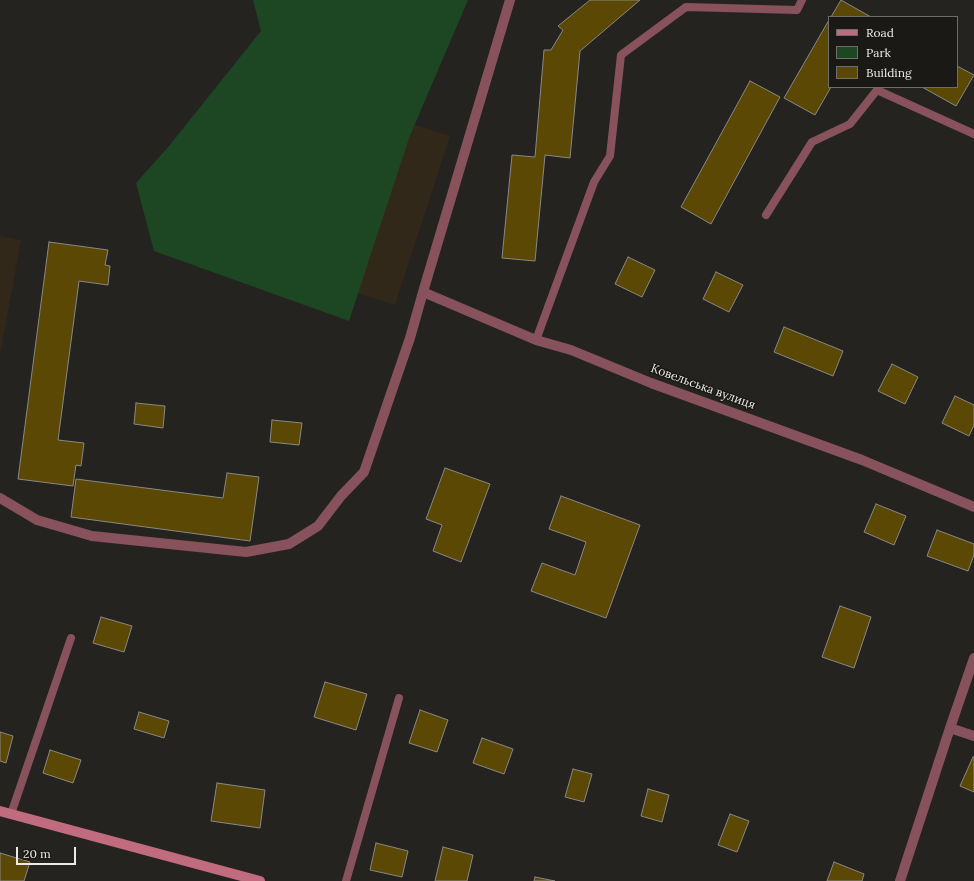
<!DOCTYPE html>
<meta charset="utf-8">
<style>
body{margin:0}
#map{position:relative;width:974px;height:881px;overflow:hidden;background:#242320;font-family:Lora,serif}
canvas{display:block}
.legend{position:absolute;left:828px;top:16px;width:130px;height:72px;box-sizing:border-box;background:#1a1916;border:1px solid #6e6d6a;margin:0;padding:5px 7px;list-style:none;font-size:12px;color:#ebeae8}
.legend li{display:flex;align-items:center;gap:8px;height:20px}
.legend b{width:20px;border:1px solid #6e6d6a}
.scale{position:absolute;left:16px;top:847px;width:60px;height:18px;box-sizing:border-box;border:2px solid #ebeae8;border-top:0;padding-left:5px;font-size:12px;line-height:14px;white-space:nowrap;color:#ebeae8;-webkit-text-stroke:3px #1a1916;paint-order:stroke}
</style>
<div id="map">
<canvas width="974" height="881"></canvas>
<ul class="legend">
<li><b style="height:5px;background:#c16c7e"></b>Road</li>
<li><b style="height:11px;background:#1d4723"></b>Park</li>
<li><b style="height:11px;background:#5b4805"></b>Building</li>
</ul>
<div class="scale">20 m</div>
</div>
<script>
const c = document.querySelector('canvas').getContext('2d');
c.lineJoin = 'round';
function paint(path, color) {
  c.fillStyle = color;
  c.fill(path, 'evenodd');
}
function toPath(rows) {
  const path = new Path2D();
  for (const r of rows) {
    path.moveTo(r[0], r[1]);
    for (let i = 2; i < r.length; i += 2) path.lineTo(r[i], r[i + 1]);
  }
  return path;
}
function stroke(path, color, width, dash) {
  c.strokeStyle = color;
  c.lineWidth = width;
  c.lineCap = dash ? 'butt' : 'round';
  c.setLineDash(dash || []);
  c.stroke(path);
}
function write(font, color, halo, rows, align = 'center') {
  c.font = font + ' Lora,serif';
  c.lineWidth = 3;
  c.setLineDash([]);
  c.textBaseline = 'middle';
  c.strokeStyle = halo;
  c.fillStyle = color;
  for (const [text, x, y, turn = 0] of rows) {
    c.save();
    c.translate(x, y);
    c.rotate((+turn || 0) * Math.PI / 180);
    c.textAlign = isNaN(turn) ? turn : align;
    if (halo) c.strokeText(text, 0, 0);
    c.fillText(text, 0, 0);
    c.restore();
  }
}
const industrial = toPath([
 [406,122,450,136,395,305,351,291],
 [0,236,21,240,0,356]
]);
const green = toPath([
 [253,0,468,0,409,138,349,321,154,251,136,183,169,146,261,31]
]);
const building = toPath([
 [590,0,640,0,580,51,570,158,545,155,535,261,502,258,512,155,535,157,544,50,551,50,563,30,558,26,590,0],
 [841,0,871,17,831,17,841,0],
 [829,20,829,87,831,87,815,115,784,98,829,20],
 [957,66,974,75,956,106,922,87,957,87,957,66],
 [750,81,780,97,711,224,681,207,750,81],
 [49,242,108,250,105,265,110,266,108,285,79,281,58,440,84,443,81,466,76,465,73,486,18,479,49,242],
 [628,257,655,270,642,297,615,284,628,257],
 [716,272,743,285,729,312,703,299,716,272],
 [784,327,843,351,833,376,774,352,784,327],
 [892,364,918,377,905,404,878,391,892,364],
 [955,396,974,405,974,425,969,436,942,423,955,396],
 [136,403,165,406,163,428,134,424,136,403],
 [272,420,302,423,299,445,270,442,272,420],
 [445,468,490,484,461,562,433,551,442,525,426,519,445,468],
 [227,473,259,477,250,541,71,517,76,479,223,498,227,473],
 [561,496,640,525,606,618,531,591,542,563,575,575,586,542,549,529,561,496],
 [876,504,906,516,894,545,864,532,876,504],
 [937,530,974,544,974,555,968,571,927,556,937,530],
 [840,606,871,617,854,668,822,657,840,606],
 [101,617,132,626,124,652,93,643,101,617],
 [325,682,367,694,356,730,314,717,325,682],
 [420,710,448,720,437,752,409,743,420,710],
 [139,712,169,721,164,738,134,729,139,712],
 [0,732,13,736,6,763,0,761,0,732],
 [482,738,513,749,504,774,473,763,482,738],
 [50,750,81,760,73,783,43,773,50,750],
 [973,757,974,757,974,792,960,786,973,757],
 [573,769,592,774,584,802,565,797,573,769],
 [217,783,265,790,260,828,211,821,217,783],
 [648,789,669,795,662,822,641,816,648,789],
 [730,814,749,821,737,852,718,845,730,814],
 [376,843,408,851,402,877,370,870,376,843],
 [443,847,473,855,467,881,435,881,443,847],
 [0,853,30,862,24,881,0,881,0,853],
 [834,862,864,874,862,881,827,881,834,862],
 [535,877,555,881,534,881,535,877]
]);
const lane = toPath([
 [766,215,812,142,850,124,877,90,974,134],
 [536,340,594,182,610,156,621,55,686,7,797,10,802,0],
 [11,814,71,638],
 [346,881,399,698]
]);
const street = toPath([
 [423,292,536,340,571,350,651,383,862,460,974,507],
 [0,498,37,520,92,536,246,552,289,544,318,526,341,496,364,472,410,338,423,292,510,0],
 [950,728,974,736],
 [900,881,950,728,974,658]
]);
const secondary = toPath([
 [0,811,260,881]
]);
const streetNames = [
 ["Ковельська вулиця",703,387,20]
];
paint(industrial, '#322819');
paint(green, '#1d4723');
paint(building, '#5b4805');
stroke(building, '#898884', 1);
stroke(lane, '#88525d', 8);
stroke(street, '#88525d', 10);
stroke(secondary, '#c16c7e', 10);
write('12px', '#ebeae8', '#1a1916', streetNames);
</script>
